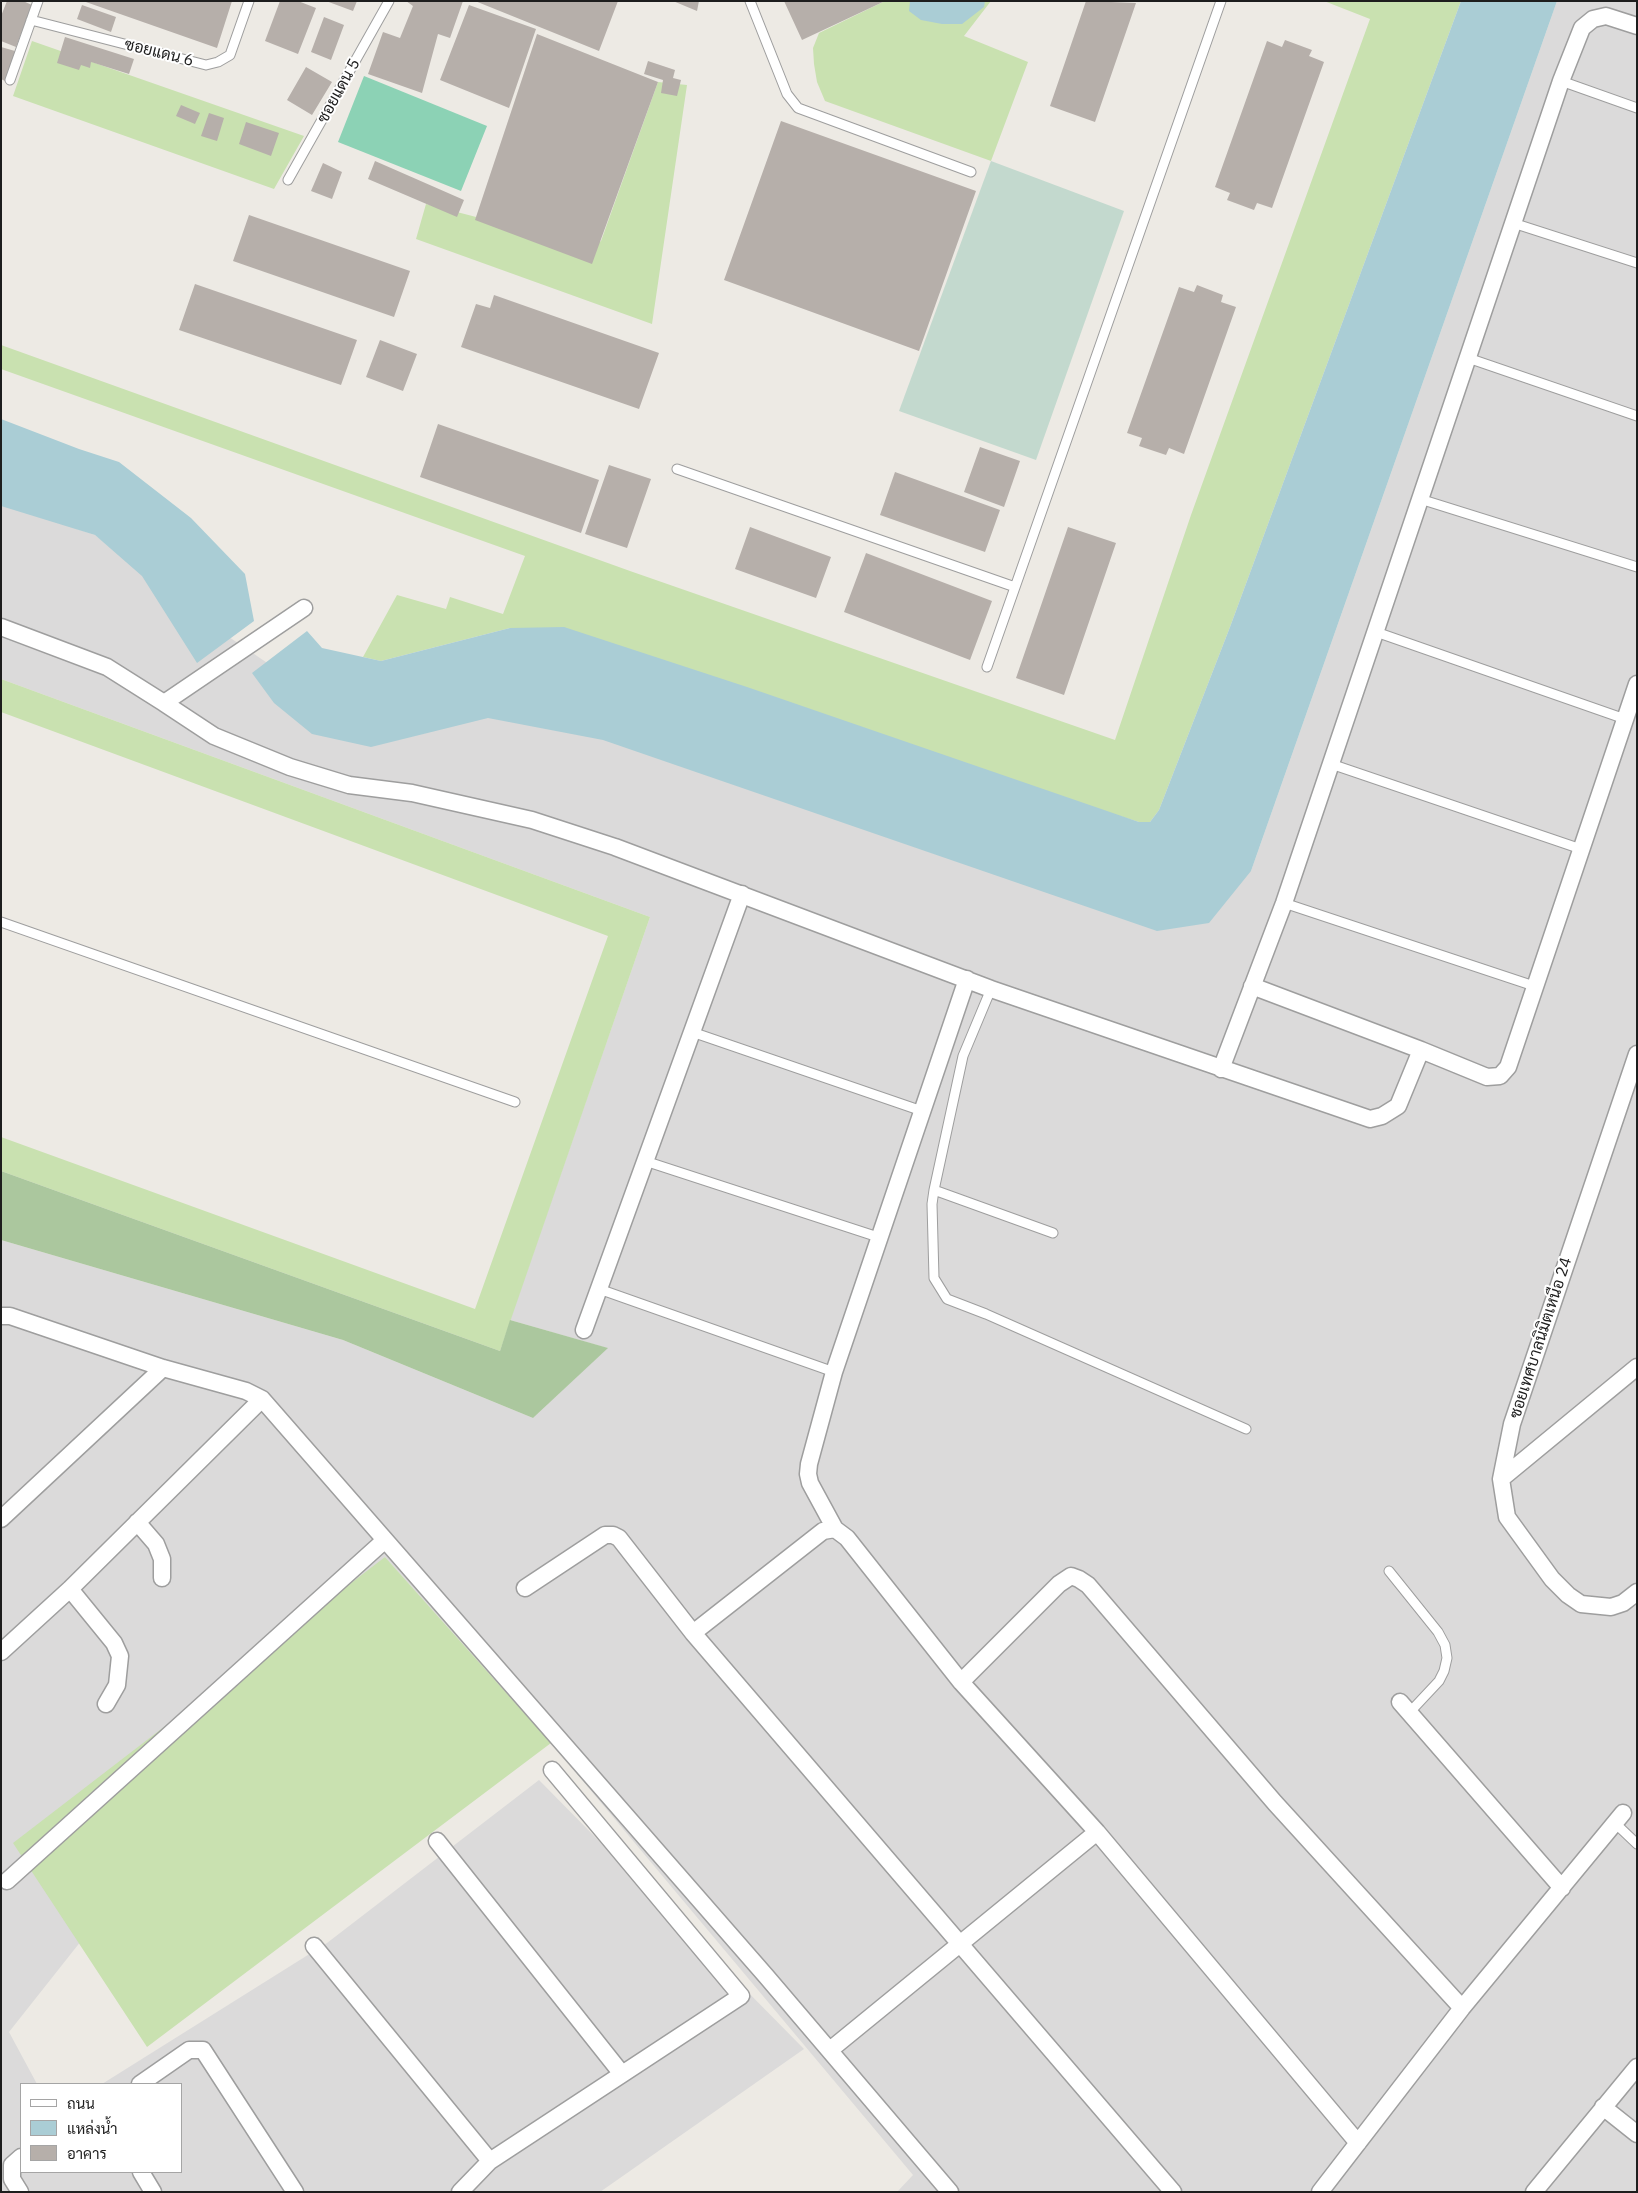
<!DOCTYPE html>
<meta charset="utf-8">
<style>
body{margin:0}
#map{position:relative;width:1638px;height:2193px;overflow:hidden;background:#edeae4;font-family:"IBM Plex Sans",Sarabun,sans-serif}
canvas{display:block}
.frame{position:absolute;inset:0;border:2px solid #1d1d1d;pointer-events:none}
.legend{position:absolute;left:20px;top:2083px;width:162px;height:90px;box-sizing:border-box;background:#fff;border:1px solid #a5a5a5;margin:0;padding:6px 9px;list-style:none;font-size:15px;color:#1d1d1d}
.legend li{display:flex;align-items:center;gap:10px;height:25px}
.legend b{width:25px;border:1px solid #a5a5a5}
</style>
<div id="map">
<canvas width="1638" height="2193"></canvas>
<div class="frame"></div>
<ul class="legend">
<li><b style="height:6px;background:#fff"></b>ถนน</li>
<li><b style="height:14px;background:#aacdd5"></b>แหล่งน้ำ</li>
<li><b style="height:14px;background:#b6afaa"></b>อาคาร</li>
</ul>
</div>
<script>
const c = document.querySelector('canvas').getContext('2d');
c.lineJoin = 'round';
function paint(path, color) {
  c.fillStyle = color;
  c.fill(path, 'evenodd');
}
function toPath(rows) {
  const path = new Path2D();
  for (const r of rows) {
    path.moveTo(r[0], r[1]);
    for (let i = 2; i < r.length; i += 2) path.lineTo(r[i], r[i + 1]);
  }
  return path;
}
function stroke(path, color, width, dash) {
  c.strokeStyle = color;
  c.lineWidth = width;
  c.lineCap = dash ? 'butt' : 'round';
  c.setLineDash(dash || []);
  c.stroke(path);
}
function write(font, color, halo, rows, align = 'center') {
  c.font = font + ' "IBM Plex Sans",Sarabun,sans-serif';
  c.lineWidth = 4;
  c.setLineDash([]);
  c.textBaseline = 'middle';
  c.strokeStyle = halo;
  c.fillStyle = color;
  for (const [text, x, y, turn = 0] of rows) {
    c.save();
    c.translate(x, y);
    c.rotate((+turn || 0) * Math.PI / 180);
    c.textAlign = isNaN(turn) ? turn : align;
    if (halo) c.strokeText(text, 0, 0);
    c.fillText(text, 0, 0);
    c.restore();
  }
}
const residential = toPath([
 [1557,1,1637,1,1637,2192,897,2192,913,2175,551,1743,385,1557,9,2032,37,2084,21,2084,21,2172,181,2172,181,2084,102,2084,327,1943,539,1780,804,2049,600,2192,1,2192,1,1240,343,1340,533,1418,607,1348,510,1320,650,917,1,679,1,503,95,535,198,616,285,675,509,706,1251,871]
]);
const grass = toPath([
 [885,1,991,1,964,36,1028,62,991,161,825,101,817,82,814,64,813,48,819,33],
 [1324,1,1461,1,1230,627,1159,810,1150,822,1139,822,510,628,381,661,363,657,397,595,446,609,450,597,503,614,525,556,1,369,1,345,630,571,1115,740,1191,515,1370,19],
 [32,41,304,136,274,189,13,96],
 [658,82,687,85,652,324,416,239,426,204,592,247,601,241],
 [1,679,650,917,500,1351,1,1171,1,1137,475,1309,608,936,1,712],
 [385,1557,551,1743,147,2047,13,1843]
]);
const forest = toPath([
 [1,1171,500,1351,510,1320,608,1348,533,1418,343,1340,1,1240]
]);
const wetland = toPath([
 [991,161,1124,211,1036,460,899,411]
]);
const pitch = toPath([
 [364,76,487,126,461,191,338,142]
]);
const water = toPath([
 [910,1,985,1,984,7,962,24,942,24,921,20,909,11],
 [1461,1,1557,1,1251,871,1209,923,1157,931,603,740,488,718,371,747,312,734,274,703,252,673,307,631,322,648,381,661,510,628,564,627,747,687,1139,822,1150,822,1159,810,1230,627],
 [1,419,79,449,119,462,191,518,245,574,254,621,197,663,142,576,95,535,1,506]
]);
const building = toPath([
 [7,1,23,1,32,5,16,47,1,41,1,16],
 [83,1,232,1,217,48],
 [280,1,298,1,316,8,298,54,265,41],
 [326,1,357,1,353,11],
 [406,1,463,1,450,38,438,34,422,93,368,74,383,32,400,38,413,6],
 [475,1,618,1,599,51],
 [673,1,699,1,697,11],
 [784,1,885,1,802,40],
 [1086,1,1136,3,1095,122,1050,106],
 [82,5,116,17,111,32,77,19],
 [469,5,536,29,509,108,440,80],
 [324,17,344,25,331,60,311,52],
 [537,34,658,82,592,264,475,220],
 [65,37,134,59,129,74,91,62,90,68,81,65,79,70,57,63],
 [1285,40,1312,50,1309,56,1324,62,1272,208,1257,203,1254,210,1227,200,1230,193,1215,187,1267,41,1282,47],
 [1,47,15,51,5,81,1,79],
 [648,61,675,70,673,78,681,80,677,96,661,93,663,80,644,74],
 [306,67,332,82,312,115,287,100],
 [181,105,200,113,195,124,176,116],
 [209,113,224,118,217,141,201,136],
 [781,121,976,191,919,351,724,280],
 [246,122,279,133,271,156,239,144],
 [375,161,464,200,457,217,368,179],
 [323,163,342,172,332,199,311,191],
 [249,215,410,271,394,317,233,261],
 [195,284,357,340,341,385,179,330],
 [1197,285,1223,295,1221,302,1236,307,1184,454,1169,448,1166,455,1139,446,1142,438,1127,433,1179,287,1194,292],
 [494,295,659,353,639,409,461,347,476,304,490,308],
 [380,340,417,354,403,391,366,377],
 [438,424,599,480,581,533,420,477],
 [980,447,1020,461,1004,507,964,492],
 [609,465,651,479,627,548,585,534],
 [895,472,1000,510,985,552,880,515],
 [750,527,831,557,816,598,735,569],
 [1068,527,1116,543,1064,695,1016,678],
 [866,553,992,601,970,660,844,612]
]);
const lane = toPath([
 [750,1,787,94,798,108,971,172],
 [31,20,206,65,218,62,230,55,249,1],
 [10,80,38,1],
 [1561,81,1637,108],
 [288,180,389,1],
 [1513,223,1637,263],
 [1468,358,1637,416],
 [677,469,1015,587],
 [1420,499,1637,567],
 [1376,632,1625,719],
 [987,667,1221,1],
 [1331,764,1581,849],
 [1284,903,1534,986],
 [1,922,515,1102],
 [991,989,963,1056,934,1190,932,1204,934,1278,947,1299,986,1314,1246,1429],
 [692,1032,922,1111],
 [645,1161,878,1237],
 [934,1190,1053,1233],
 [599,1289,834,1372],
 [1389,1571,1438,1632,1445,1645,1447,1658,1444,1671,1439,1681,1409,1713],
 [1616,1824,1637,1844]
]);
const street = toPath([
 [1,627,107,667,164,703,304,608],
 [164,703,214,736,290,767,349,785,412,793,532,820,615,847,991,989,1370,1119,1382,1116,1398,1106,1421,1050,1487,1077,1500,1076,1508,1067,1637,684],
 [967,979,834,1372,809,1464,808,1474,810,1483,835,1529,847,1538,961,1682,1097,1832,1358,2143],
 [1252,986,1421,1050],
 [1637,1054,1512,1424,1501,1479,1507,1517,1552,1579,1568,1595,1581,1604,1611,1607,1623,1603,1637,1592],
 [1221,1069,1284,903,1561,81,1582,28,1593,19,1606,16,1637,26],
 [1,1316,10,1316,163,1368,246,1391,262,1399,766,1976,950,2192],
 [584,1330,742,894],
 [1501,1479,1637,1367],
 [1,1519,163,1368],
 [137,1522,156,1544,162,1559,162,1578],
 [525,1588,605,1535,613,1535,619,1538,693,1633,1173,2192],
 [70,1589,114,1643,120,1656,117,1685,106,1704],
 [693,1633,823,1531,835,1529],
 [1,1652,70,1589,262,1399],
 [961,1682,1059,1584,1071,1576,1079,1579,1088,1585,1275,1803,1462,2008],
 [1400,1702,1562,1888],
 [437,1841,622,2074],
 [7,1881,385,1540],
 [314,1946,490,2161],
 [830,2050,1097,1832],
 [140,2084,189,2050,203,2050,295,2192],
 [1603,2107,1637,2134],
 [141,2172,153,2192],
 [20,2192,12,2179,12,2165,21,2157],
 [460,2192,490,2161,741,1996,552,1770],
 [1320,2192,1462,2008,1623,1813],
 [1534,2192,1637,2067]
]);
const streetNames = [
 ["ซอยแดน 6",159,53,14],
 ["ซอยแดน 5",339,91,-61],
 ["ซอยเทศบาลนิมิตเหนือ 24",1541,1338,-72]
];
paint(residential, '#dbdada');
paint(grass, '#c9e1b0');
paint(forest, '#abc79e');
paint(wetland, '#c3d9ce');
paint(pitch, '#8cd2b5');
paint(water, '#aacdd5');
paint(building, '#b6afaa');
stroke(lane, '#9e9e9e', 11);
stroke(street, '#9e9e9e', 19);
stroke(lane, '#fff', 9);
stroke(street, '#fff', 16);
write('16px', '#1d1d1d', '#fff', streetNames);
</script>
